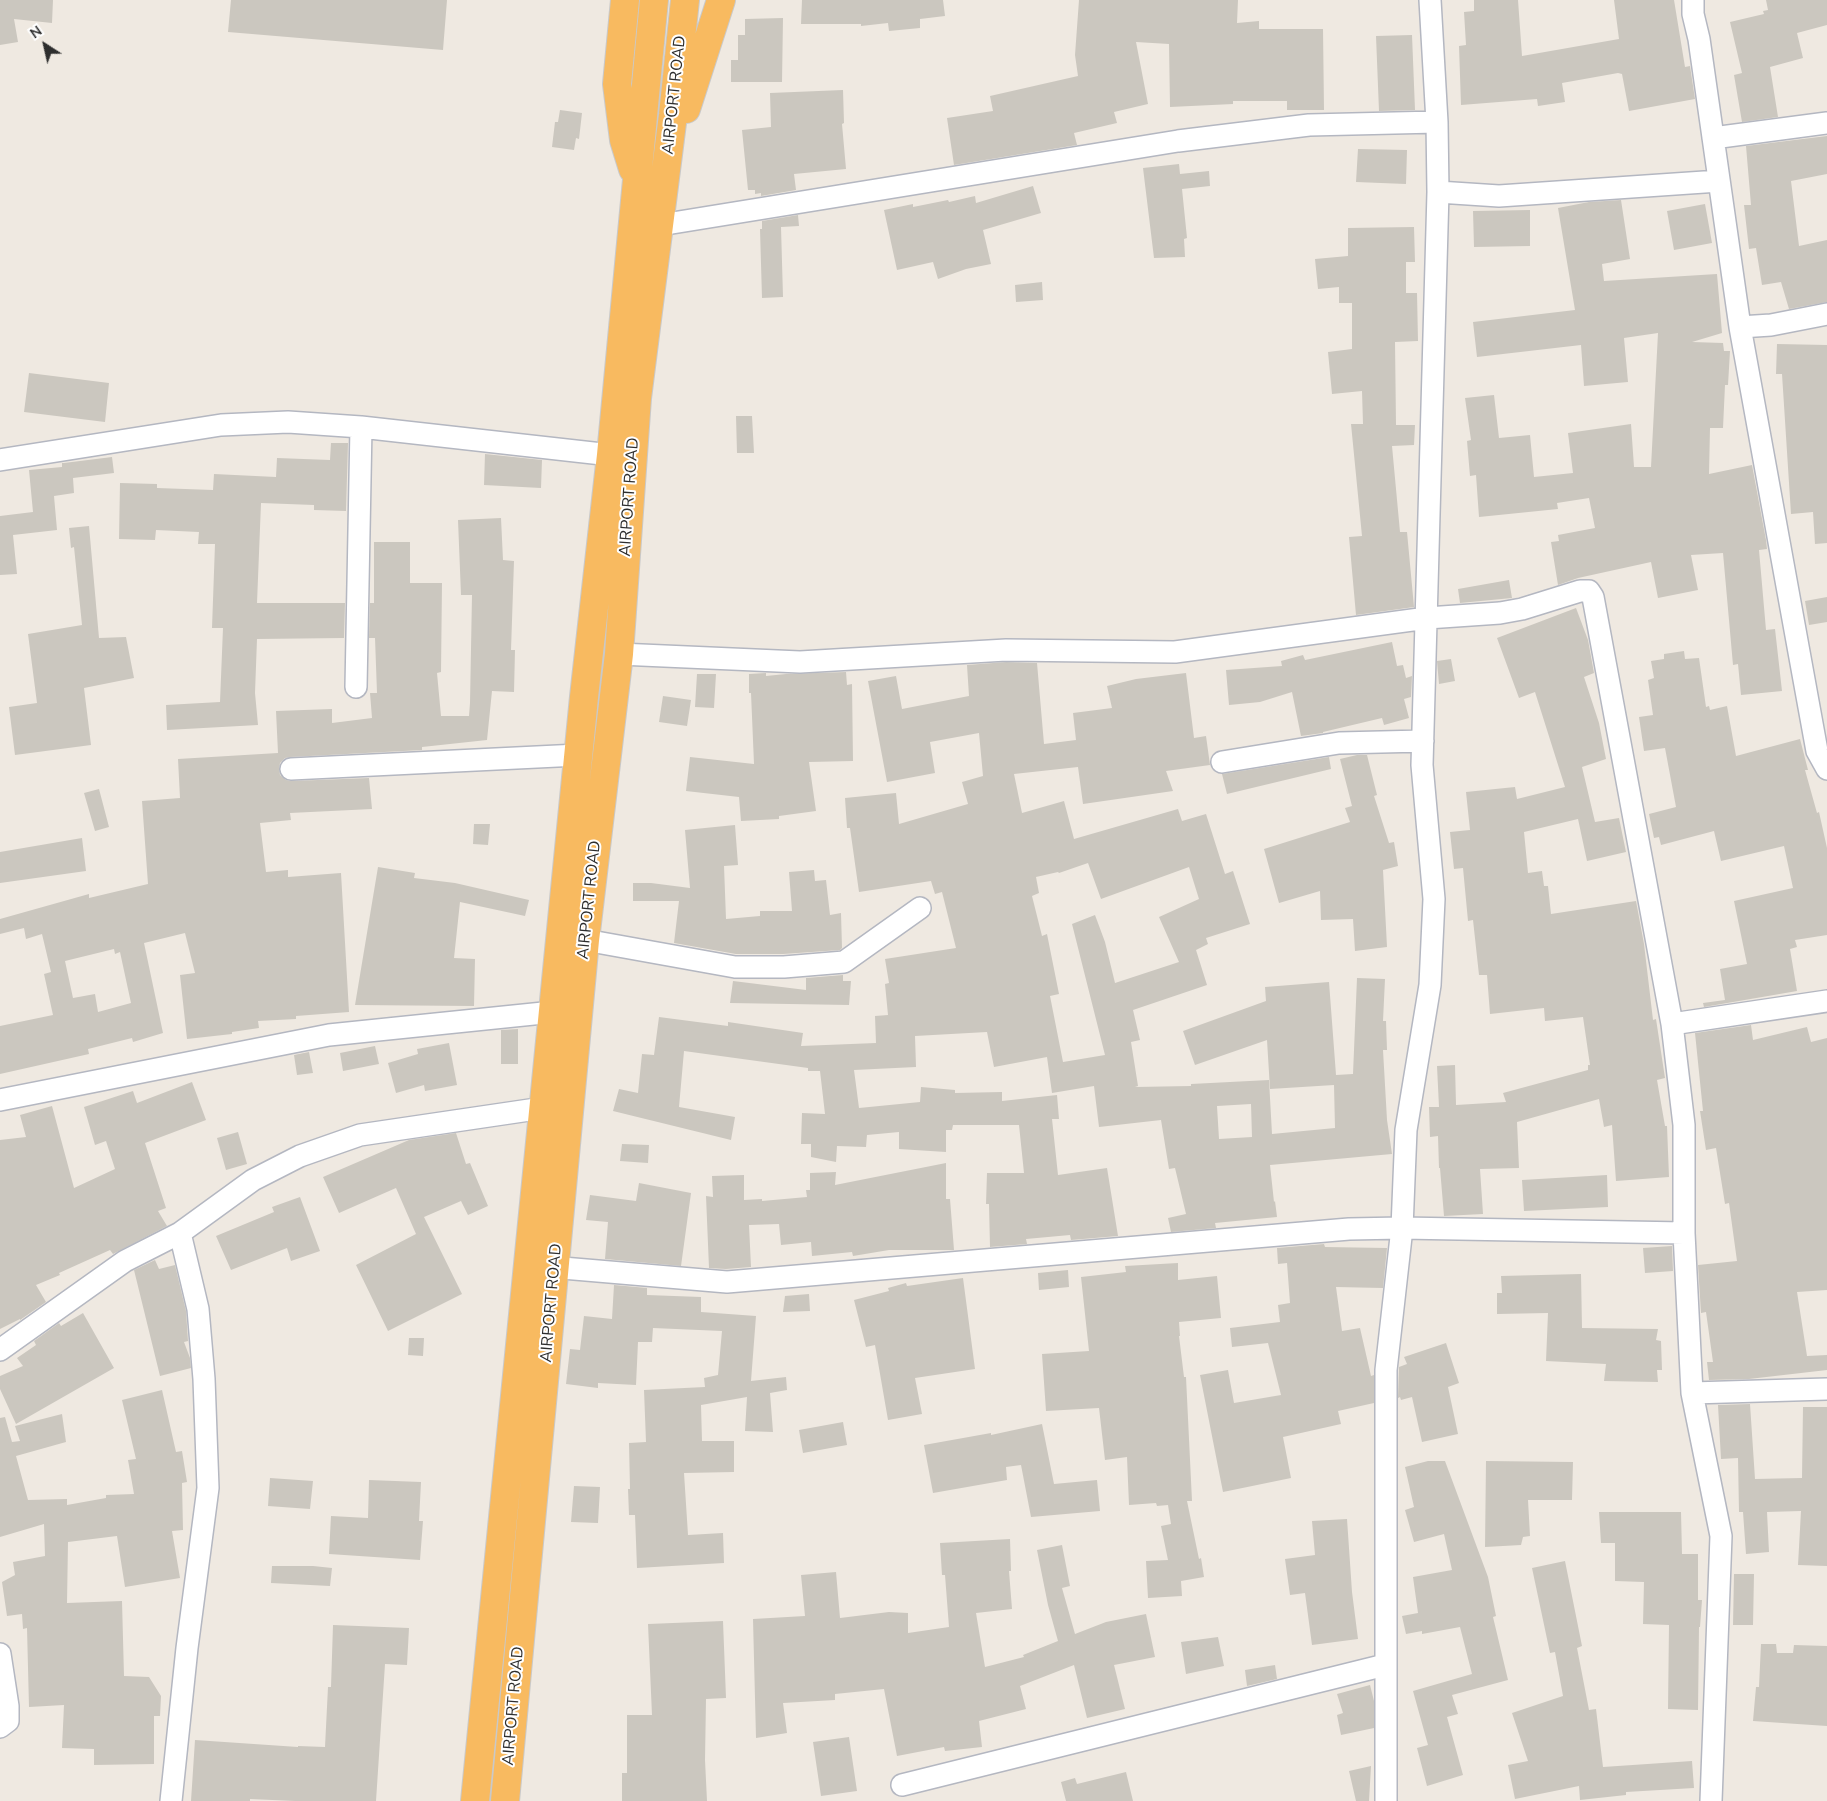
<!DOCTYPE html>
<style>
body{margin:0}
#map{position:relative;width:1827px;height:1801px;overflow:hidden;background:#efe9e1;font-family:"Nunito Sans",sans-serif}
canvas{display:block}
.north{position:absolute;left:20px;top:20px;width:50px;height:50px;-webkit-text-stroke:4px #fff;paint-order:stroke;rotate:325deg;font-size:14px;font-weight:700;line-height:20px;text-align:center;color:#2e2e2e}
.north::after{content:'';display:block;margin:auto;width:18px;height:22px;background:#2e2e2e;clip-path:polygon(50% 0,100% 100%,50% 72%,0 100%)}
</style>
<div id="map">
<canvas width="1827" height="1801"></canvas>
<div class="north">N</div>
</div>
<script>
const c = document.querySelector('canvas').getContext('2d');
c.lineJoin = 'round';
function paint(path, color) {
  c.fillStyle = color;
  c.fill(path, 'evenodd');
}
function toPath(rows) {
  const path = new Path2D();
  for (const r of rows) {
    path.moveTo(r[0], r[1]);
    for (let i = 2; i < r.length; i += 2) path.lineTo(r[i], r[i + 1]);
  }
  return path;
}
function stroke(path, color, width, dash) {
  c.strokeStyle = color;
  c.lineWidth = width;
  c.lineCap = dash ? 'butt' : 'round';
  c.setLineDash(dash || []);
  c.stroke(path);
}
function write(font, color, halo, rows, align = 'center') {
  c.font = font + ' "Nunito Sans",sans-serif';
  c.lineWidth = 4;
  c.setLineDash([]);
  c.textBaseline = 'middle';
  c.strokeStyle = halo;
  c.fillStyle = color;
  for (const [text, x, y, turn = 0] of rows) {
    c.save();
    c.translate(x, y);
    c.rotate((+turn || 0) * Math.PI / 180);
    c.textAlign = isNaN(turn) ? turn : align;
    if (halo) c.strokeText(text, 0, 0);
    c.fillText(text, 0, 0);
    c.restore();
  }
}
const building = toPath([
 [0,0,53,0,52,23,14,19,18,42,0,45],
 [231,0,447,0,443,50,228,32],
 [802,0,943,0,945,16,920,19,920,28,889,31,888,23,861,26,861,24,801,24],
 [1079,0,1238,0,1237,23,1259,21,1259,29,1323,29,1324,110,1287,110,1287,101,1233,101,1233,104,1170,107,1169,44,1136,42,1148,104,1114,112,1117,123,1074,133,1077,145,954,165,947,118,993,111,990,96,1078,76,1075,55],
 [1474,0,1518,0,1522,56,1619,39,1614,0,1674,0,1685,67,1690,66,1695,99,1629,111,1622,74,1618,73,1562,83,1565,102,1538,106,1537,99,1461,105,1459,46,1466,45,1464,12,1474,11],
 [1766,0,1827,0,1827,25,1797,33,1803,58,1770,67,1778,117,1742,122,1734,75,1742,73,1730,22,1764,14,1763,11,1768,10],
 [783,18,782,82,731,82,731,60,738,60,738,35,745,35,745,19],
 [1412,35,1415,110,1379,111,1376,36],
 [843,90,844,123,842,124,846,169,794,174,796,190,761,196,761,193,755,194,755,190,748,190,742,130,771,127,770,93],
 [560,110,582,113,579,139,576,138,574,150,552,147,555,122,558,122],
 [1827,136,1827,174,1791,181,1799,246,1827,240,1827,302,1789,309,1781,282,1762,285,1756,248,1749,249,1744,205,1751,205,1746,146],
 [1358,149,1407,150,1406,184,1356,182],
 [1179,164,1180,174,1209,171,1210,186,1182,189,1187,238,1184,239,1185,257,1154,258,1143,168],
 [1033,186,1041,213,983,230,991,264,966,269,938,279,933,262,897,270,884,210,913,204,913,207,948,200,949,202,975,196,976,203],
 [1621,200,1630,259,1602,264,1604,281,1717,274,1722,333,1692,342,1723,343,1724,351,1730,351,1728,385,1725,385,1723,428,1710,428,1709,474,1752,465,1766,540,1767,549,1759,550,1766,630,1775,629,1782,691,1741,695,1738,664,1733,665,1723,553,1691,555,1698,590,1658,598,1651,562,1578,578,1558,585,1551,542,1559,541,1558,535,1595,528,1589,498,1557,503,1558,509,1479,517,1476,475,1470,476,1467,441,1471,440,1465,398,1494,395,1499,438,1530,435,1534,477,1573,473,1568,433,1631,424,1634,467,1651,467,1658,333,1624,338,1628,382,1584,386,1581,345,1477,357,1473,322,1575,310,1558,208,1589,202],
 [1705,204,1712,243,1674,250,1667,211],
 [1530,210,1530,246,1474,247,1473,211],
 [798,215,799,226,781,227,783,297,762,298,760,229,762,229,762,221],
 [1414,227,1415,262,1406,262,1406,293,1417,293,1418,341,1395,342,1396,425,1415,425,1414,445,1392,446,1400,532,1407,532,1414,607,1356,615,1349,537,1362,536,1351,424,1363,424,1362,391,1332,394,1328,352,1352,349,1352,303,1339,303,1339,287,1318,289,1315,259,1348,256,1348,228],
 [1042,282,1043,300,1016,302,1015,285],
 [1777,344,1827,345,1827,543,1815,544,1813,512,1791,514,1782,374,1776,374],
 [29,373,109,383,105,422,24,412],
 [736,416,752,416,754,453,737,453],
 [331,443,348,443,346,511,314,510,314,505,261,503,257,603,345,603,344,638,257,639,255,693,258,725,167,730,166,705,220,702,223,628,212,628,215,544,198,544,199,532,156,530,155,540,119,539,120,483,157,484,157,488,213,490,214,474,276,477,277,458,330,460],
 [485,454,542,460,541,488,484,485],
 [112,457,114,473,73,478,74,493,54,496,57,530,13,535,17,574,0,575,0,516,33,512,29,470,62,467,62,463,64,463],
 [501,518,503,560,514,561,511,650,515,650,514,692,492,691,487,740,422,747,422,750,290,757,285,758,280,763,279,769,280,775,286,780,292,781,369,778,372,809,290,813,291,820,260,823,266,872,288,870,288,877,341,873,349,1012,296,1016,296,1019,258,1021,259,1028,232,1032,232,1034,187,1039,180,975,195,973,185,933,144,943,163,1033,133,1042,132,1038,88,1049,89,1054,0,1074,0,1026,53,1015,44,974,51,972,42,934,26,939,24,928,0,934,0,919,89,894,89,898,148,884,142,801,180,798,178,759,278,753,276,711,332,709,332,723,372,718,370,693,377,693,375,638,369,638,370,603,374,603,374,542,410,542,410,583,442,583,441,672,437,673,441,716,469,716,470,703,472,595,461,595,458,520],
 [114,949,115,954,120,952,131,1003,98,1012,95,994,73,998,65,961],
 [89,526,99,638,126,637,134,678,84,688,91,745,15,755,9,707,37,703,28,634,82,625,74,547,71,548,69,528],
 [1509,580,1512,598,1460,603,1458,589],
 [1827,597,1827,622,1809,625,1805,601],
 [1576,608,1588,640,1594,673,1584,677,1599,723,1606,759,1582,767,1595,822,1619,818,1626,852,1587,861,1578,819,1524,832,1528,873,1542,871,1544,886,1548,886,1551,914,1636,901,1644,944,1653,1020,1656,1019,1665,1078,1657,1080,1665,1126,1667,1126,1669,1177,1616,1181,1612,1125,1604,1127,1599,1099,1517,1122,1519,1168,1480,1169,1483,1214,1444,1216,1440,1168,1439,1168,1438,1136,1430,1137,1429,1107,1439,1107,1437,1066,1455,1065,1456,1105,1506,1102,1503,1093,1588,1070,1588,1065,1590,1065,1583,1017,1545,1021,1544,1008,1490,1014,1487,975,1479,975,1473,920,1468,921,1463,868,1454,869,1450,832,1470,830,1466,792,1515,787,1517,799,1565,787,1535,692,1519,698,1497,638],
 [1392,642,1397,666,1403,665,1406,678,1412,676,1411,697,1404,699,1409,718,1384,725,1382,718,1323,732,1323,733,1301,736,1292,692,1260,702,1229,705,1226,670,1282,666,1281,661,1303,655,1305,660],
 [1684,651,1685,659,1699,658,1706,707,1709,706,1710,710,1727,706,1736,756,1800,739,1808,770,1805,770,1817,813,1819,812,1827,848,1827,935,1795,940,1797,947,1790,949,1797,991,1704,1007,1703,1003,1725,1000,1720,969,1747,964,1734,901,1793,888,1784,846,1721,861,1714,831,1661,845,1659,837,1654,838,1649,814,1676,807,1665,748,1644,751,1639,717,1653,715,1648,680,1654,678,1651,661,1664,659,1664,654],
 [1451,659,1455,681,1439,684,1437,661],
 [1006,662,1037,663,1044,744,1076,740,1073,713,1112,708,1107,686,1136,679,1186,673,1194,738,1206,736,1210,765,1166,771,1173,791,1083,804,1078,767,1014,774,1022,813,1064,801,1074,839,1178,809,1182,821,1206,814,1225,874,1233,871,1250,924,1206,938,1208,944,1196,950,1207,985,1133,1010,1140,1040,1131,1042,1138,1086,1135,1087,1191,1086,1191,1084,1269,1080,1272,1134,1335,1128,1334,1085,1270,1089,1267,1040,1195,1065,1183,1031,1266,1001,1265,987,1329,982,1336,1075,1353,1074,1357,978,1385,979,1383,1021,1386,1021,1387,1050,1383,1050,1387,1120,1392,1154,1270,1165,1274,1202,1275,1201,1277,1217,1215,1223,1216,1228,1171,1232,1168,1218,1186,1214,1175,1168,1169,1169,1161,1120,1099,1127,1094,1086,1052,1093,1047,1057,994,1067,987,1032,915,1036,916,1067,854,1070,859,1108,920,1102,921,1087,955,1090,955,1093,1002,1092,1002,1101,1057,1095,1059,1119,1052,1119,1058,1175,1107,1168,1118,1236,1071,1240,1070,1235,1026,1239,1027,1244,990,1247,989,1204,986,1204,987,1173,1024,1173,1019,1125,953,1125,952,1130,946,1130,946,1152,899,1149,899,1132,867,1135,866,1147,837,1146,836,1162,811,1157,811,1144,801,1144,802,1113,825,1114,820,1071,808,1071,808,1068,684,1051,679,1107,735,1117,731,1140,613,1111,619,1089,638,1093,642,1054,654,1055,659,1017,728,1026,728,1022,803,1033,801,1046,876,1043,875,1016,888,1015,885,984,889,983,885,959,956,948,942,892,935,894,931,881,859,892,850,828,847,828,845,798,896,793,899,824,968,804,962,782,983,776,979,733,930,742,935,773,887,782,868,681,896,676,902,709,969,696,967,665],
 [1088,863,1101,899,1189,867,1199,899,1159,917,1179,962,1115,983,1105,942,1095,915,1072,924,1105,1055,1063,1062,1050,996,1059,994,1047,934,1042,936,1032,896,1039,893,1036,877,1058,872,1059,873],
 [1251,1104,1252,1137,1219,1139,1217,1106],
 [846,672,847,685,852,684,853,761,809,762,816,811,779,816,779,819,741,821,739,797,686,791,690,757,754,764,751,693,749,693,749,674,766,673,766,676,786,674],
 [697,674,716,674,714,708,695,707],
 [663,696,691,700,687,726,659,722],
 [1357,755,1367,755,1377,795,1374,796,1389,843,1394,842,1398,866,1383,870,1387,947,1355,951,1353,919,1321,920,1320,891,1279,903,1264,849,1350,822,1345,808,1352,806,1340,759],
 [1329,757,1331,769,1227,794,1222,774],
 [99,789,109,827,95,831,84,793],
 [474,824,490,824,488,845,473,844],
 [735,825,738,865,724,866,726,919,760,916,760,911,792,911,789,872,814,870,815,881,826,880,830,915,841,913,842,948,840,950,783,954,736,954,674,943,679,901,633,901,633,883,651,883,690,888,685,830],
 [82,838,86,871,0,883,0,852],
 [378,867,415,873,414,878,455,883,529,900,525,916,460,902,454,958,475,959,474,1006,355,1005],
 [843,975,843,981,851,981,849,1005,730,1003,733,981,806,990,806,978],
 [1751,1025,1753,1040,1807,1027,1811,1042,1827,1038,1827,1290,1797,1292,1807,1356,1827,1355,1827,1370,1749,1379,1709,1380,1707,1362,1713,1362,1706,1312,1701,1313,1698,1265,1737,1261,1729,1203,1725,1204,1716,1148,1706,1150,1700,1111,1703,1111,1695,1033],
 [518,1029,518,1064,501,1064,501,1030],
 [449,1043,457,1085,425,1091,424,1085,396,1093,388,1063,418,1054,417,1049],
 [375,1046,379,1064,343,1071,340,1053],
 [309,1052,313,1073,297,1075,294,1055],
 [192,1082,206,1120,145,1143,166,1208,158,1211,167,1226,113,1254,110,1250,59,1273,60,1275,36,1285,46,1302,20,1320,20,1319,0,1329,0,1140,26,1137,20,1115,52,1106,74,1188,115,1169,106,1141,95,1145,84,1107,133,1091,137,1103],
 [238,1132,247,1164,226,1170,217,1138],
 [456,1133,466,1164,470,1163,488,1206,468,1215,461,1201,424,1217,462,1294,388,1331,356,1265,416,1234,396,1188,339,1213,323,1177,409,1140],
 [622,1144,649,1145,648,1163,620,1161],
 [946,1163,946,1199,950,1199,954,1250,889,1250,853,1256,852,1252,812,1256,811,1242,781,1245,779,1224,749,1225,751,1267,726,1269,709,1268,706,1196,713,1197,712,1176,744,1175,744,1200,762,1199,762,1201,807,1197,806,1190,810,1190,810,1173,836,1172,835,1185],
 [1607,1175,1608,1207,1524,1211,1522,1180],
 [639,1183,691,1193,681,1266,605,1259,608,1222,586,1220,590,1195,636,1201],
 [300,1197,320,1251,291,1261,287,1248,231,1270,216,1236,274,1212,272,1207],
 [1324,1244,1325,1247,1387,1248,1383,1288,1336,1287,1342,1331,1360,1328,1371,1376,1374,1375,1374,1403,1338,1411,1341,1424,1283,1437,1291,1478,1223,1492,1200,1375,1228,1370,1234,1403,1281,1395,1268,1343,1232,1347,1230,1328,1280,1322,1278,1305,1290,1303,1287,1263,1278,1264,1277,1248],
 [1672,1246,1673,1271,1645,1273,1643,1248],
 [155,1260,159,1269,175,1265,186,1311,188,1341,184,1342,190,1358,191,1368,160,1376,134,1270],
 [1178,1263,1178,1280,1217,1276,1221,1318,1179,1322,1180,1336,1179,1336,1184,1377,1186,1377,1192,1501,1187,1501,1199,1559,1201,1558,1204,1577,1181,1581,1182,1596,1148,1598,1146,1561,1168,1560,1161,1526,1171,1524,1168,1505,1157,1506,1156,1503,1129,1505,1127,1457,1105,1460,1099,1408,1046,1411,1042,1354,1089,1351,1081,1277,1126,1272,1125,1266],
 [1068,1270,1069,1287,1039,1290,1038,1273],
 [1581,1274,1582,1328,1658,1329,1656,1340,1661,1341,1662,1370,1657,1370,1658,1382,1604,1381,1606,1364,1546,1361,1548,1313,1497,1314,1497,1293,1502,1293,1501,1276],
 [963,1278,975,1369,915,1378,922,1414,888,1420,875,1345,866,1347,854,1300,889,1291,888,1288,906,1283,907,1286],
 [614,1285,647,1288,647,1295,701,1297,701,1312,756,1316,751,1381,786,1377,787,1390,770,1393,773,1432,745,1431,747,1397,701,1405,702,1441,734,1441,734,1472,684,1473,688,1535,723,1533,724,1563,637,1568,635,1515,629,1515,628,1489,630,1489,629,1443,646,1442,644,1390,705,1387,704,1378,718,1375,722,1331,653,1328,652,1342,638,1342,636,1385,598,1383,598,1388,566,1384,570,1349,580,1350,584,1316,612,1319],
 [809,1294,810,1311,783,1312,785,1296],
 [83,1313,114,1368,16,1424,0,1389,0,1376,23,1366,17,1358,36,1345,34,1341,59,1323,61,1326],
 [409,1338,424,1338,423,1356,408,1355],
 [1446,1343,1459,1383,1448,1387,1458,1434,1422,1442,1412,1397,1401,1400,1400,1397,1398,1398,1399,1367,1407,1364,1404,1357],
 [162,1390,176,1452,182,1451,187,1482,182,1483,183,1530,172,1531,180,1578,125,1587,117,1536,68,1542,67,1603,122,1601,124,1676,149,1677,161,1696,160,1716,154,1716,154,1764,94,1765,94,1749,62,1748,64,1705,29,1707,27,1628,23,1629,22,1614,7,1616,2,1582,15,1575,13,1562,45,1556,44,1524,0,1537,0,1418,5,1417,12,1442,20,1441,15,1426,62,1414,66,1442,16,1456,28,1500,67,1499,67,1505,106,1498,106,1495,134,1494,128,1460,136,1459,122,1400],
 [1750,1404,1755,1479,1802,1478,1803,1407,1827,1407,1827,1566,1798,1565,1801,1511,1767,1512,1769,1552,1746,1554,1743,1512,1739,1512,1738,1458,1721,1459,1718,1405],
 [843,1422,847,1445,803,1453,799,1430],
 [1042,1424,1054,1484,1097,1480,1100,1511,1031,1517,1021,1465,1006,1467,1007,1480,933,1493,924,1445,991,1433,991,1435],
 [1428,1461,1445,1461,1488,1577,1496,1616,1493,1617,1508,1680,1452,1695,1458,1714,1447,1717,1463,1775,1427,1786,1417,1748,1428,1745,1413,1691,1472,1674,1460,1627,1422,1634,1422,1631,1406,1634,1402,1616,1418,1613,1413,1577,1452,1570,1444,1534,1414,1542,1405,1510,1414,1507,1405,1467],
 [1486,1461,1573,1462,1572,1500,1528,1500,1530,1536,1523,1537,1521,1545,1485,1547],
 [270,1478,313,1481,310,1509,268,1506],
 [369,1480,421,1482,419,1521,423,1521,420,1560,329,1554,331,1516,368,1518],
 [574,1486,600,1487,598,1523,571,1522],
 [1599,1512,1681,1512,1682,1554,1698,1554,1698,1600,1702,1600,1700,1627,1699,1627,1698,1710,1668,1709,1669,1625,1643,1624,1644,1582,1615,1581,1615,1543,1601,1543],
 [1347,1519,1352,1592,1358,1639,1312,1645,1305,1593,1290,1595,1285,1559,1315,1555,1312,1521],
 [1010,1539,1011,1571,1009,1571,1012,1609,976,1613,985,1667,1024,1657,1023,1655,1058,1641,1048,1605,1037,1550,1062,1545,1070,1586,1062,1588,1075,1634,1106,1622,1146,1614,1155,1657,1114,1665,1125,1709,1087,1718,1074,1665,1020,1686,1026,1709,979,1721,982,1747,945,1751,944,1747,897,1756,884,1689,835,1694,835,1700,783,1703,787,1733,756,1738,753,1619,805,1616,801,1575,836,1572,840,1618,889,1612,908,1613,908,1633,949,1627,945,1575,942,1575,940,1543],
 [1565,1561,1582,1646,1577,1648,1589,1710,1596,1709,1603,1767,1692,1761,1694,1788,1626,1792,1626,1795,1580,1800,1579,1786,1515,1799,1508,1765,1528,1761,1512,1713,1563,1696,1555,1652,1550,1653,1532,1568],
 [272,1566,313,1566,332,1568,330,1586,271,1583],
 [1734,1574,1754,1574,1753,1625,1733,1625],
 [723,1621,726,1698,706,1699,705,1760,707,1801,622,1801,622,1773,627,1773,627,1715,652,1715,648,1624],
 [333,1625,409,1628,407,1665,385,1664,376,1801,295,1801,250,1799,250,1801,191,1801,195,1740,298,1747,298,1746,325,1747,328,1687,331,1687],
 [1218,1637,1224,1666,1186,1674,1181,1642],
 [1761,1644,1776,1644,1777,1653,1793,1653,1794,1645,1827,1646,1827,1726,1753,1721,1756,1687,1759,1687],
 [1275,1665,1277,1679,1247,1686,1245,1670],
 [1370,1685,1374,1701,1374,1728,1341,1735,1337,1715,1343,1713,1337,1694],
 [849,1737,857,1791,821,1796,813,1742],
 [1371,1766,1369,1801,1356,1801,1349,1771],
 [1126,1772,1133,1801,1066,1801,1061,1782,1075,1778,1077,1784]
]);
const minor = toPath([
 [1693,0,1693,14,1699,39,1740,327,1817,751,1827,769],
 [1713,138,1827,123],
 [1438,192,1499,196,1719,181],
 [660,225,1178,141,1309,125,1437,122],
 [1740,327,1771,325,1827,314],
 [0,460,221,425,288,422,361,427,611,455],
 [619,654,800,662,1006,650,1175,652,1427,618,1500,613,1522,609,1580,591,1589,591,1593,597,1672,1024,1684,1125,1684,1233],
 [356,687,361,427],
 [1222,762,1339,743,1423,741],
 [291,769,578,755],
 [585,940,735,967,784,967,844,962,920,908],
 [1672,1024,1827,1001],
 [0,1100,329,1035,553,1012],
 [539,1266,727,1282,1349,1229,1402,1228,1684,1233,1692,1393,1721,1536,1711,1801],
 [0,1350,125,1261,180,1233,253,1180,300,1156,360,1135,543,1108],
 [1692,1393,1827,1389],
 [0,1654,8,1706,8,1721,0,1727],
 [902,1785,1385,1665],
 [171,1801,187,1648,208,1488,204,1379,198,1309,180,1233],
 [1386,1801,1386,1370,1402,1228,1406,1130,1430,985,1434,899,1422,765,1438,192,1437,122,1430,0]
]);
const trunk = toPath([
 [625,0,617,84,624,140,633,169],
 [686,109,721,0],
 [475,1801,584,697,611,455,654,0],
 [505,1801,585,940,619,654,637,398,673,115,685,0]
]);
const streetNames = [
 ["AIRPORT ROAD",675,95,-84],
 ["AIRPORT ROAD",630,497,-86],
 ["AIRPORT ROAD",590,900,-84],
 ["AIRPORT ROAD",552,1303,-85],
 ["AIRPORT ROAD",514,1706,-85]
];
paint(building, '#cbc7bf');
stroke(minor, '#b4b7c1', 24);
stroke(trunk, '#c9c9c9', 30);
stroke(minor, '#fff', 21);
stroke(trunk, '#f8ba60', 28);
write('16px', '#2e2e2e', '#fff', streetNames);
</script>
